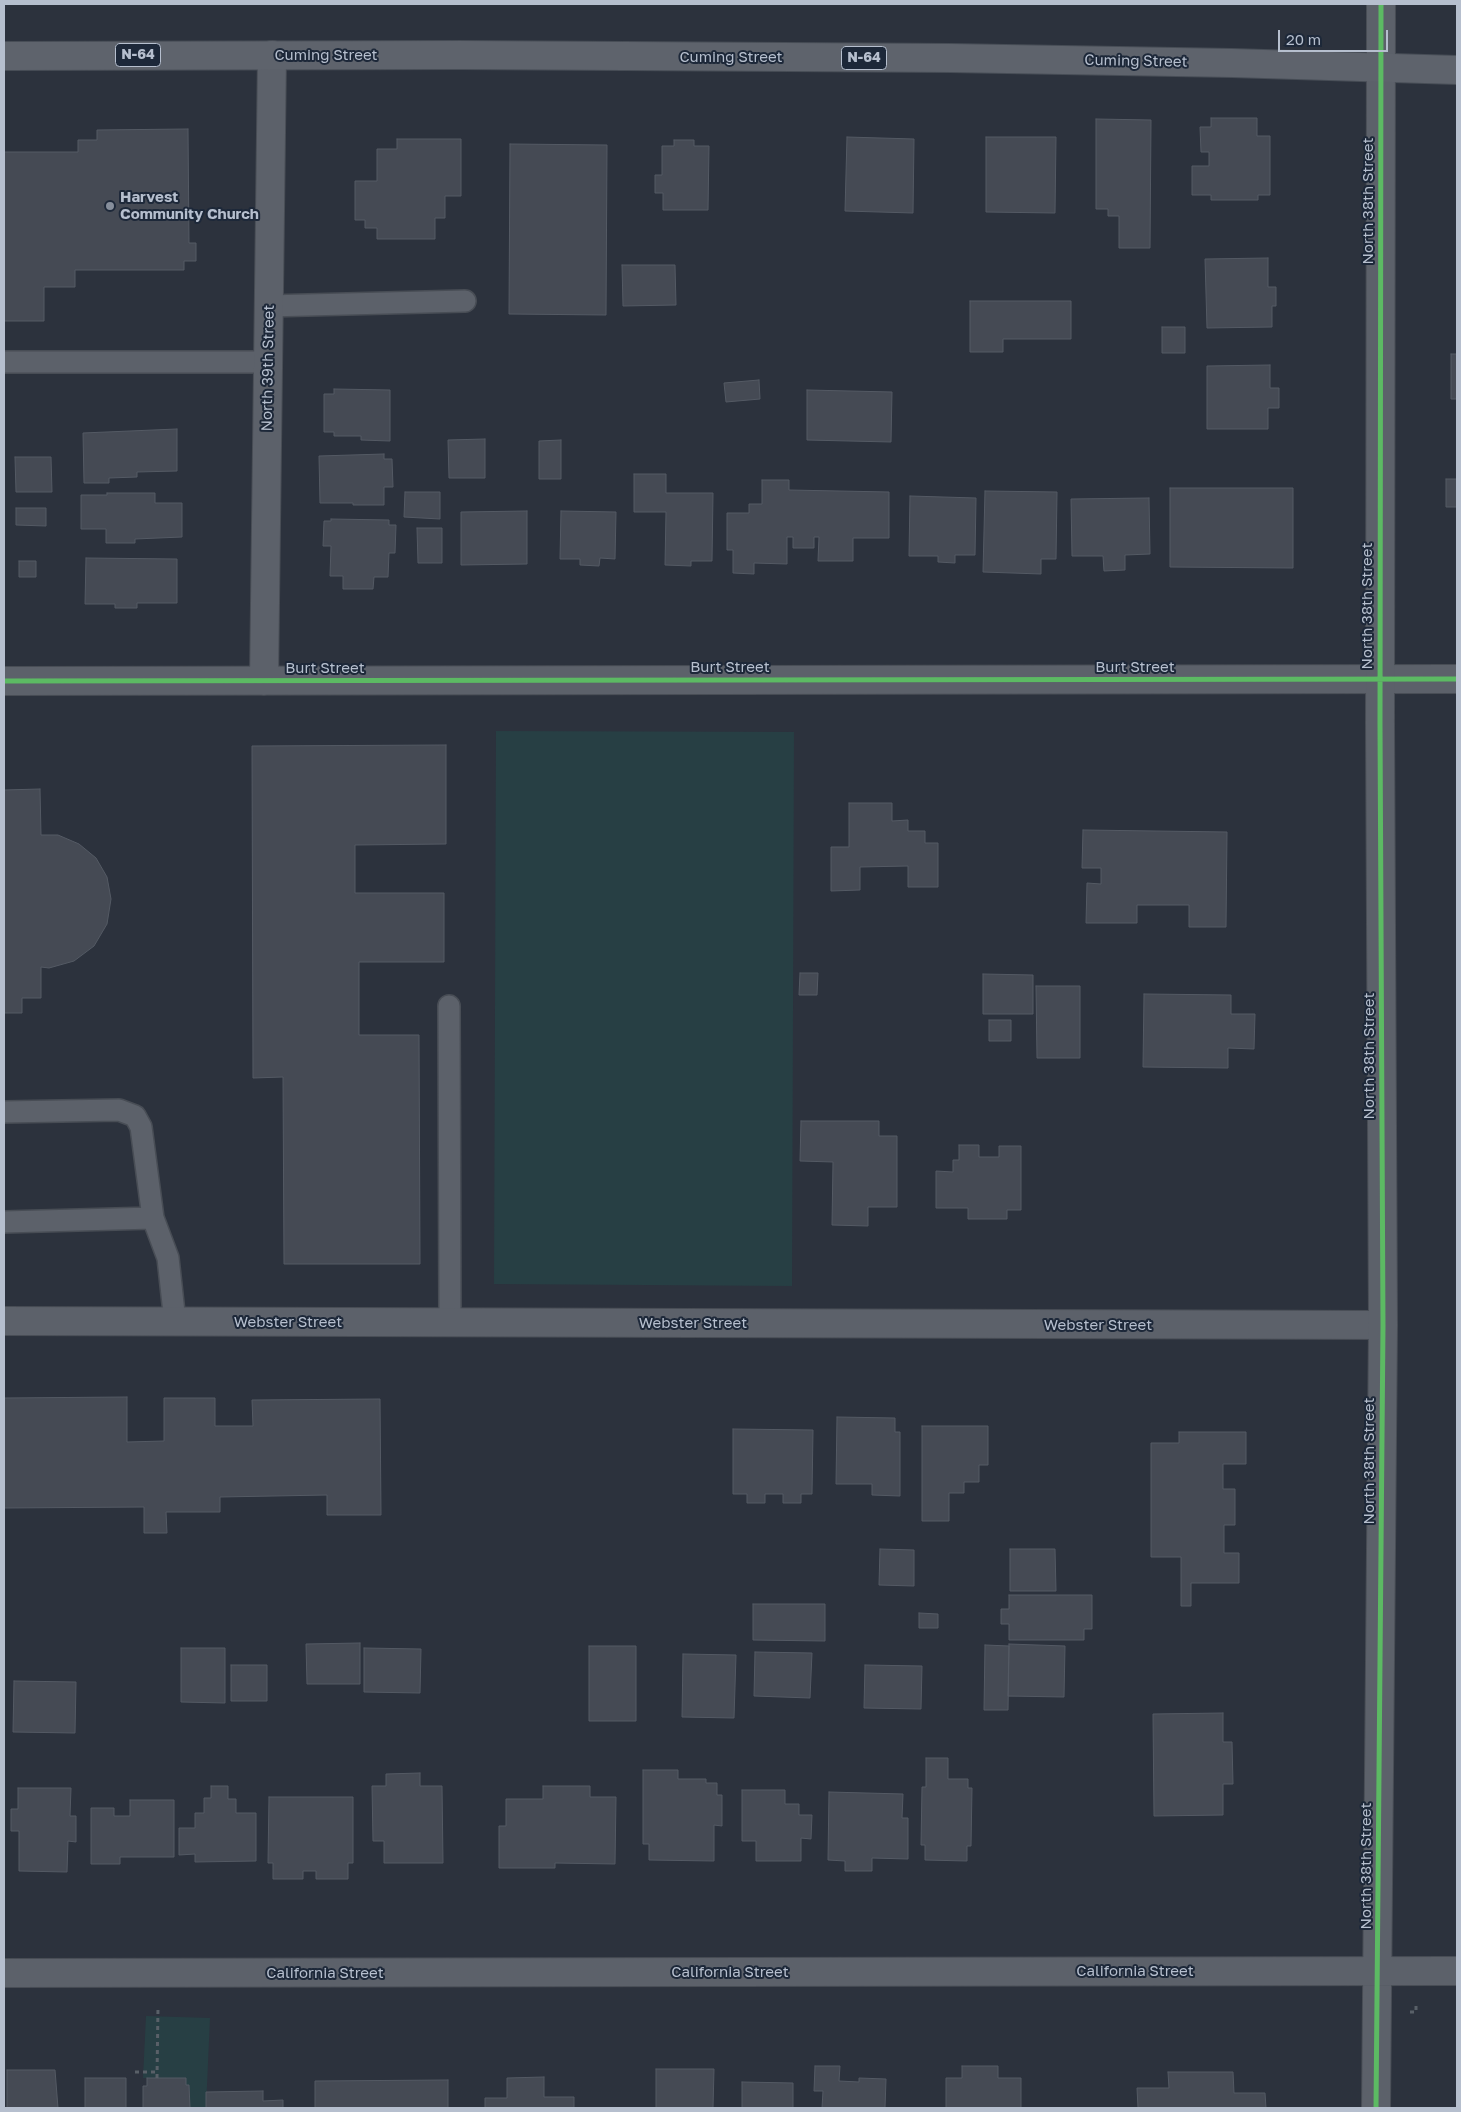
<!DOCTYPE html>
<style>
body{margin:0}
#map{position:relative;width:1461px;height:2112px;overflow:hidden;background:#2c323d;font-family:"Golos Text",sans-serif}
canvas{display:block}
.frame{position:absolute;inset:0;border:5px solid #b6bfce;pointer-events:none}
.scale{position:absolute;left:1278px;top:30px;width:110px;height:22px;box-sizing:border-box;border:2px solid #b6bfce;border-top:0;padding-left:6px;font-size:15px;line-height:18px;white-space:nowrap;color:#b6bfce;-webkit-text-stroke:4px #1d2839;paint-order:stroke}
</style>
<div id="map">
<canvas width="1461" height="2112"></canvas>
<div class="frame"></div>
<div class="scale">20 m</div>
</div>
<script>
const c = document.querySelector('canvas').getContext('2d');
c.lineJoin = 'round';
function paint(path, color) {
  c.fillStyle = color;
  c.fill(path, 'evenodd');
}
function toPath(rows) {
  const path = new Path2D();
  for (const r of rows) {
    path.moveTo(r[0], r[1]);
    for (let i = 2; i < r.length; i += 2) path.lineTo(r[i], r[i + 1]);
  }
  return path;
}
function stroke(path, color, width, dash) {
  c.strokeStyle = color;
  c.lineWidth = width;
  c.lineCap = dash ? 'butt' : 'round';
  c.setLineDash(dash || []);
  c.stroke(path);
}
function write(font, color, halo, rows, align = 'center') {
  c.font = font + ' "Golos Text",sans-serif';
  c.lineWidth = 4;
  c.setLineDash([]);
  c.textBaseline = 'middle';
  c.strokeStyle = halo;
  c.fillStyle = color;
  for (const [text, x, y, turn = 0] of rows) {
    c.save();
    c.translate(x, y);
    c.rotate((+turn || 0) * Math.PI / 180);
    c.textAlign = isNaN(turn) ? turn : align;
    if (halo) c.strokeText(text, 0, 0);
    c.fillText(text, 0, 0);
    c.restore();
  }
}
const green = toPath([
 [496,731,794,732,792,1286,494,1284],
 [146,2016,210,2018,206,2108,190,2108,189,2085,186,2085,186,2078,143,2078]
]);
const building = toPath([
 [1211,118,1257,118,1257,136,1270,136,1270,195,1258,195,1258,200,1211,200,1211,195,1192,195,1192,166,1209,166,1209,152,1201,152,1200,127,1211,127,1211,118],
 [1096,119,1151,120,1150,248,1119,248,1119,216,1108,216,1108,209,1096,209,1096,119],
 [188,129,189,243,196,243,196,261,184,261,184,270,75,270,75,287,44,287,44,321,4,321,4,152,78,152,78,140,97,140,97,130,188,129],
 [847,137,914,139,913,213,845,211,847,137],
 [986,137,1056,137,1055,213,986,212,986,137],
 [397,139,461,139,461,196,445,196,445,218,435,218,435,239,377,239,377,228,365,228,365,220,355,220,355,181,377,181,377,149,397,149,397,139],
 [674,140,694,140,694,146,709,146,708,210,663,210,663,193,655,193,655,175,662,175,662,146,674,146,674,140],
 [510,144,607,145,606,315,509,314,510,144],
 [1268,258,1268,287,1276,287,1276,306,1272,306,1272,327,1207,328,1205,259,1268,258],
 [622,265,675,265,676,305,623,306,622,265],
 [970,301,1071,301,1071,339,1003,339,1003,352,970,352,970,301],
 [1162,327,1185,327,1185,353,1162,353,1162,327],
 [1451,354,1457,354,1457,399,1451,399,1451,354],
 [1270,365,1270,388,1279,388,1279,408,1268,408,1268,429,1207,429,1207,366,1270,365],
 [759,380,760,399,726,402,724,383,759,380],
 [334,389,390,390,390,441,361,440,361,436,334,436,334,432,324,432,324,394,334,394,334,389],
 [807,390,892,392,891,442,807,440,807,390],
 [177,429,177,471,137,472,137,477,109,478,109,483,84,483,83,433,177,429],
 [485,439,485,478,449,478,448,440,485,439],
 [561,440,561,479,539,479,539,441,561,440],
 [384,454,384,459,392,459,393,487,384,487,384,505,353,505,353,503,320,503,319,456,384,454],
 [15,457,51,457,52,492,16,492,15,457],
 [634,474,666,474,666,493,713,493,712,561,691,561,691,566,665,565,666,512,634,512,634,474],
 [1446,479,1457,479,1457,507,1446,507,1446,479],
 [762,480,789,480,789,490,889,492,889,538,853,538,853,561,818,561,819,537,814,537,814,548,793,548,793,537,787,537,787,564,754,563,754,574,733,573,733,550,727,550,727,513,749,513,749,504,762,504,762,480],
 [1170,488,1293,488,1293,568,1170,567,1170,488],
 [985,491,1057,492,1056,559,1041,559,1041,574,983,572,985,491],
 [405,492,440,492,440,519,404,517,405,492],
 [107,493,155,493,155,503,182,503,182,537,135,539,135,543,106,543,106,529,81,529,81,495,107,495,107,493],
 [910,496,976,498,975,555,955,555,955,563,938,562,938,556,909,556,910,496],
 [1149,498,1150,554,1125,555,1125,570,1104,571,1103,556,1072,556,1071,499,1149,498],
 [16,508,46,508,46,526,16,525,16,508],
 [527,511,527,564,461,565,461,512,527,511],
 [561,511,616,512,615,559,600,558,599,566,580,565,580,559,560,559,561,511],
 [331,519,389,520,389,525,396,525,395,553,389,553,388,577,374,577,373,589,343,589,343,576,330,576,331,546,323,546,324,521,331,521,331,519],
 [417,528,442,528,442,563,418,563,417,528],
 [86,558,177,559,177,603,137,603,137,608,115,608,115,604,85,604,86,558],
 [19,561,36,561,36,577,19,577,19,561],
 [446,745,446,844,355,845,355,893,444,893,444,962,359,962,359,1035,419,1035,420,1264,284,1264,283,1077,253,1078,252,746,446,745],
 [40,789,41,835,58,835,79,844,96,858,107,877,111,899,107,924,94,946,74,961,49,968,41,967,41,998,22,998,22,1013,4,1013,4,790,40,789],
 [849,803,892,803,892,821,908,820,908,831,925,831,925,843,938,843,938,887,908,887,908,866,860,867,860,890,831,891,831,847,849,847,849,803],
 [1083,830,1227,832,1226,927,1189,927,1189,905,1137,905,1137,923,1086,923,1087,883,1101,884,1101,868,1082,868,1083,830],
 [800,973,818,973,817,995,799,995,800,973],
 [983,974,1033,975,1033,1014,983,1014,983,974],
 [1036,986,1080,986,1080,1058,1037,1058,1036,986],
 [1144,994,1231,995,1231,1014,1255,1014,1254,1049,1228,1048,1228,1068,1143,1067,1144,994],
 [989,1020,1011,1020,1011,1041,989,1041,989,1020],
 [801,1121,879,1121,879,1136,897,1136,897,1207,868,1207,868,1226,832,1225,833,1162,800,1161,801,1121],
 [959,1145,979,1145,979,1157,999,1157,999,1146,1021,1146,1021,1210,1007,1210,1007,1219,968,1219,968,1208,936,1208,936,1171,953,1172,953,1160,959,1160,959,1145],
 [127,1397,127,1442,164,1441,164,1398,215,1398,215,1426,253,1426,252,1400,380,1399,381,1515,327,1515,327,1495,220,1497,220,1512,166,1512,167,1533,144,1533,144,1507,4,1508,4,1398,127,1397],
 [837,1417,895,1418,895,1432,900,1432,900,1496,872,1495,872,1484,836,1484,837,1417],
 [922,1426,988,1426,988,1465,979,1465,979,1482,964,1482,964,1493,949,1493,949,1521,922,1521,922,1426],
 [733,1429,813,1430,812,1494,801,1494,801,1503,783,1503,783,1494,765,1494,765,1503,747,1503,747,1494,733,1494,733,1429],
 [1179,1432,1246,1432,1246,1464,1223,1464,1223,1489,1235,1489,1235,1525,1224,1525,1224,1553,1239,1553,1239,1583,1191,1583,1191,1606,1181,1606,1181,1557,1151,1557,1151,1443,1179,1443,1179,1432],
 [880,1549,914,1550,914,1586,879,1585,880,1549],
 [1010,1549,1055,1549,1056,1591,1010,1591,1010,1549],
 [1009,1595,1092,1595,1092,1629,1084,1629,1084,1640,1009,1640,1009,1624,1001,1624,1001,1609,1009,1609,1009,1595],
 [753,1604,825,1604,825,1641,753,1640,753,1604],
 [919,1613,938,1614,938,1628,919,1628,919,1613],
 [360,1643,360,1684,307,1684,306,1644,360,1643],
 [1009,1644,1065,1646,1064,1697,1008,1696,1009,1644],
 [985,1645,1009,1646,1008,1710,984,1710,985,1645],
 [589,1646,636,1646,636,1721,589,1721,589,1646],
 [181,1648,225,1648,225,1703,181,1702,181,1648],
 [364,1648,421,1649,420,1693,364,1692,364,1648],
 [755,1652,812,1653,810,1698,754,1696,755,1652],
 [683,1654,736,1655,734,1718,682,1717,683,1654],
 [231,1665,267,1665,267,1701,231,1701,231,1665],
 [865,1665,922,1666,921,1709,864,1708,865,1665],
 [14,1681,76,1682,75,1733,13,1732,14,1681],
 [1223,1713,1223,1742,1232,1742,1233,1784,1223,1784,1223,1815,1154,1816,1153,1714,1223,1713],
 [926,1758,948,1758,948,1779,968,1779,968,1788,972,1788,971,1846,967,1846,967,1861,925,1860,925,1845,921,1845,922,1787,926,1787,926,1758],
 [643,1770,678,1770,678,1779,706,1779,706,1783,717,1783,717,1795,722,1795,722,1826,714,1825,714,1861,649,1860,649,1844,643,1844,643,1770],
 [420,1773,420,1786,442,1786,443,1863,384,1863,384,1841,373,1841,372,1786,386,1786,386,1774,420,1773],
 [211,1786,228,1786,228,1799,236,1799,236,1813,256,1813,256,1861,195,1862,195,1854,179,1855,179,1828,195,1828,195,1813,204,1813,204,1798,211,1798,211,1786],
 [543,1786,590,1786,590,1797,616,1797,615,1864,555,1863,555,1868,499,1868,499,1826,506,1826,506,1799,543,1799,543,1786],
 [18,1788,71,1788,70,1816,76,1816,76,1842,68,1841,67,1872,19,1871,19,1831,11,1831,11,1809,18,1809,18,1788],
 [742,1790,785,1790,785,1804,799,1804,799,1815,812,1815,811,1839,801,1838,801,1861,756,1861,756,1841,742,1841,742,1790],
 [829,1792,903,1794,902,1818,908,1818,908,1859,872,1858,872,1871,845,1871,845,1861,828,1860,829,1792],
 [269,1797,353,1797,353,1863,348,1863,348,1879,316,1879,316,1871,303,1871,303,1879,273,1879,273,1863,268,1863,269,1797],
 [130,1800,174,1800,174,1857,120,1857,120,1864,91,1864,91,1808,114,1808,114,1816,130,1816,130,1800],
 [815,2066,840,2066,839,2081,859,2082,859,2078,886,2079,885,2108,822,2108,823,2091,814,2091,815,2066],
 [962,2066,998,2066,998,2078,1021,2078,1021,2108,946,2108,946,2078,962,2078,962,2066],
 [656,2069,714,2069,713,2108,656,2108,656,2069],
 [7,2070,55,2070,58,2108,7,2108,7,2070],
 [1168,2072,1233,2072,1234,2093,1265,2093,1266,2108,1138,2108,1137,2088,1169,2088,1168,2072],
 [544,2077,544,2097,574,2097,574,2108,485,2108,485,2098,507,2098,507,2078,544,2077],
 [85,2078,126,2078,126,2108,85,2108,85,2078],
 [147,2078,186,2078,186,2085,189,2085,190,2108,143,2108,143,2086,147,2086,147,2078],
 [448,2080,448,2108,315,2108,315,2081,448,2080],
 [742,2082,793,2083,793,2108,742,2108,742,2082],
 [263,2091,263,2101,283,2100,283,2108,206,2108,206,2092,263,2091]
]);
const path = toPath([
 [1410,2012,1416,2012,1416,2004],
 [135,2072,157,2072],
 [157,2078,158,2007]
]);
const service = toPath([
 [268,306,465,301],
 [4,362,268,362],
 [449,1006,450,1322],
 [4,1112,119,1110,135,1116,141,1127,153,1218,168,1258,175,1322],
 [4,1222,153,1218]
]);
const minor = toPath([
 [4,681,1457,679],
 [264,681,272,55],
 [4,1321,1383,1325]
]);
const tertiary = toPath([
 [4,1973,1457,1971],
 [1376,2108,1383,1325,1380,723,1381,4]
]);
const primary = toPath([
 [4,56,460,55,950,58,1232,63,1457,70]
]);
const cycleway = toPath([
 [4,681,1457,679],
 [1376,2108,1383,1325,1380,723,1381,4]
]);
const markers = [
 [110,206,5,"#868e9b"]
];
const shields = [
 [138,55,45],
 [864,58,45]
];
const shieldNames = [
 ["N-64",138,55],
 ["N-64",864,58]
];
const streetNames = [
 ["Cuming Street",326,55],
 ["Cuming Street",731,57],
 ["Cuming Street",1136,61,1],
 ["North 38th Street",1368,201,-90],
 ["North 39th Street",268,368,-89],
 ["North 38th Street",1367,606,-90],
 ["Burt Street",730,667],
 ["Burt Street",1135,667],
 ["Burt Street",325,668],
 ["North 38th Street",1369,1056,-90],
 ["Webster Street",288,1322],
 ["Webster Street",693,1323],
 ["Webster Street",1098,1325],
 ["North 38th Street",1369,1461,-90],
 ["North 38th Street",1366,1866,-90],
 ["California Street",1135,1971],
 ["California Street",730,1972],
 ["California Street",325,1973]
];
const poiNames = [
 ["Harvest",120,197],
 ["Community Church",120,214]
];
paint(green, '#273f44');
paint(building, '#454a54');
stroke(building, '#545a64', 1);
stroke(service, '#484d55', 24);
stroke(minor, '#484d55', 30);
stroke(tertiary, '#484d55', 30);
stroke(primary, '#474d56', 30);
stroke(path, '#596068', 3, [4, 4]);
stroke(service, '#5c616a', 21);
stroke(minor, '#5c616a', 28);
stroke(tertiary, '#5c616a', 28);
stroke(primary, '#5e636c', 28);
stroke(cycleway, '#5cba63', 5);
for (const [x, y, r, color] of markers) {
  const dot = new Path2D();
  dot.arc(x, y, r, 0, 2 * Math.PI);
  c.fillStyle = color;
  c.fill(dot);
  stroke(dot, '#1d2839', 2);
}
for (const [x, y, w] of shields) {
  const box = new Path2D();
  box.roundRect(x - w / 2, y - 11.5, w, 23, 4);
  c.fillStyle = '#1d2839';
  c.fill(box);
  stroke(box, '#b6bfce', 1);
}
write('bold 14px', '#b6bfce', null, shieldNames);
write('15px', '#b6bfce', '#1d2839', streetNames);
write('bold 15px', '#b6bfce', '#1d2839', poiNames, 'left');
</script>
